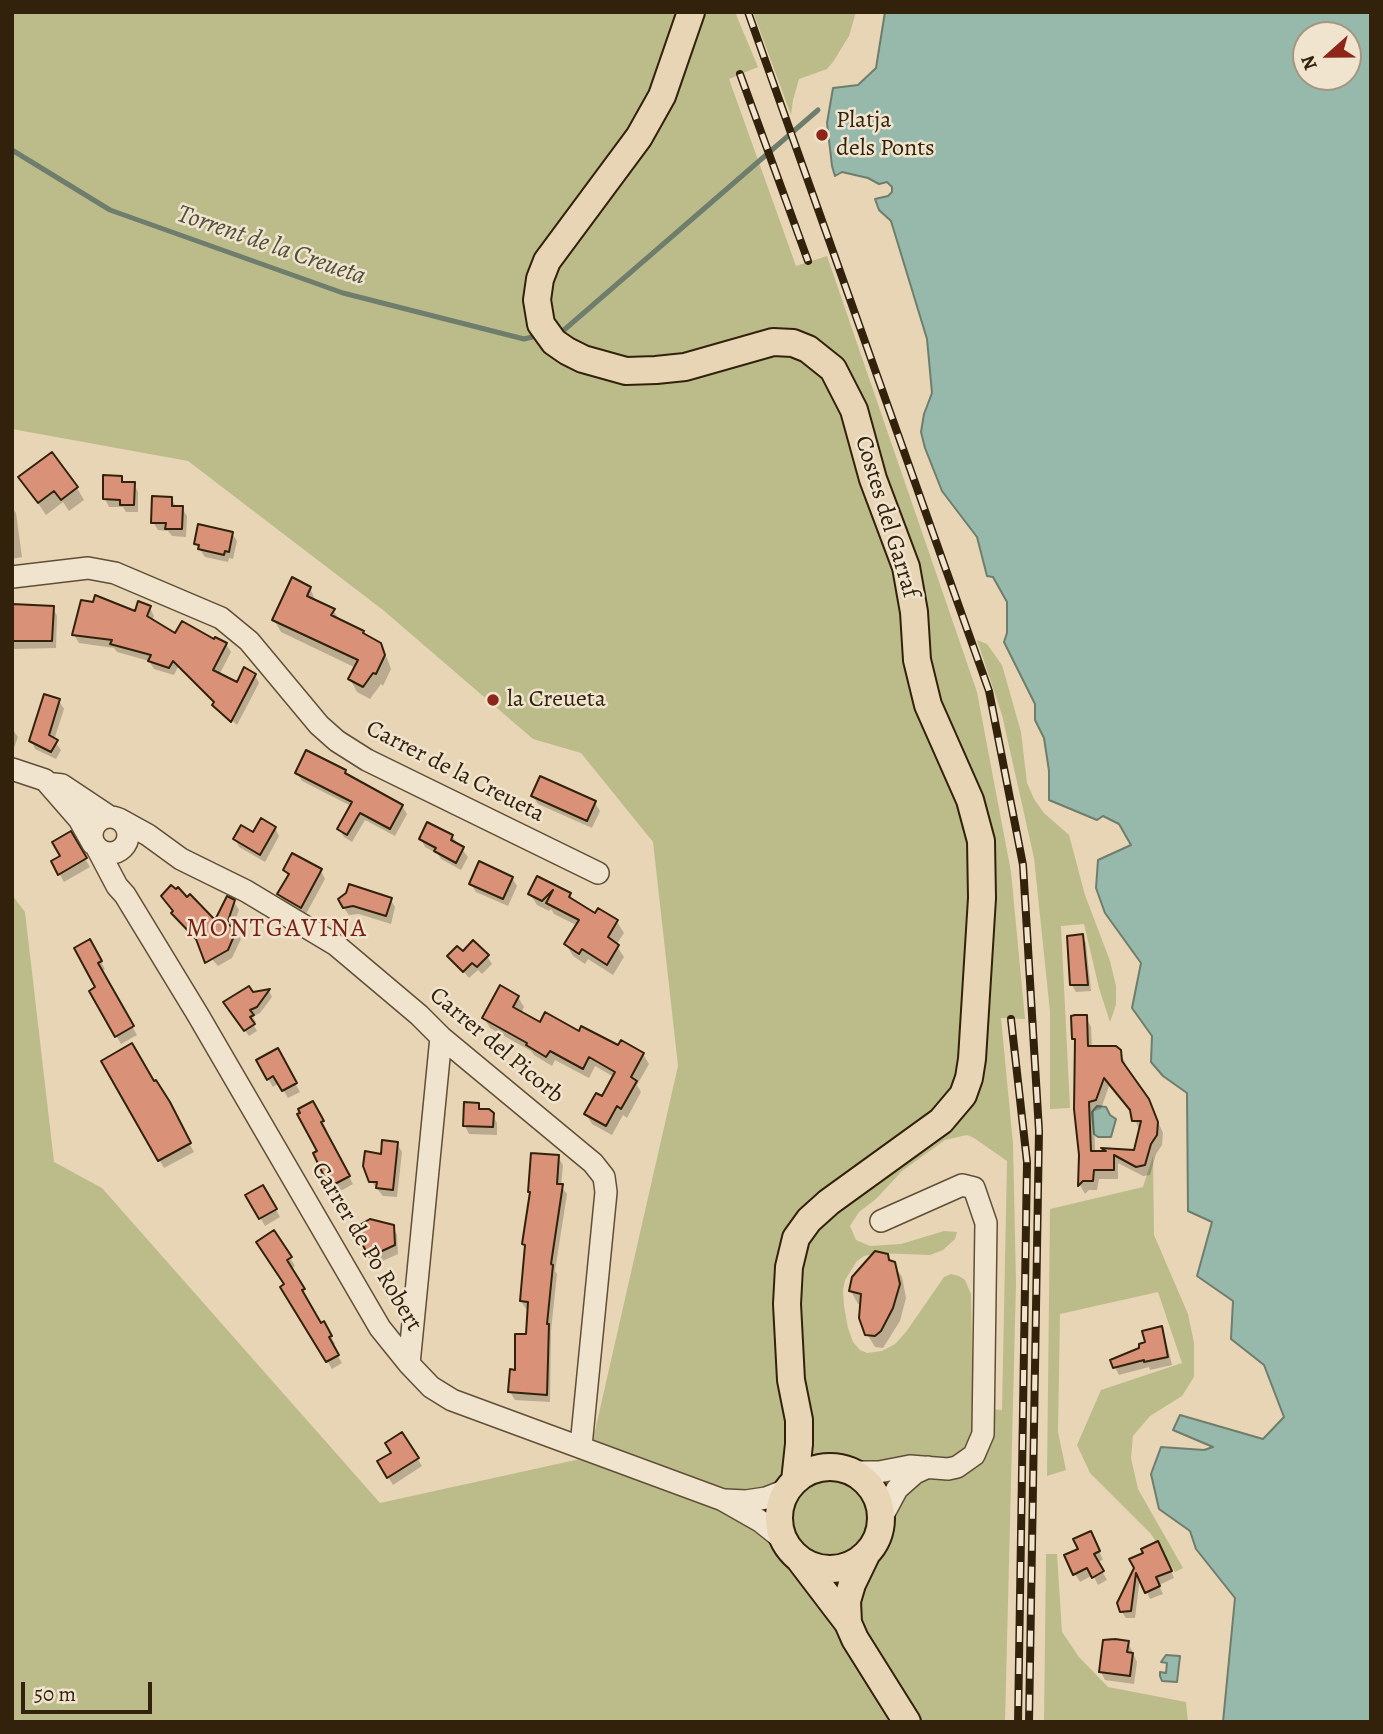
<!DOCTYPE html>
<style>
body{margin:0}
#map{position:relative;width:1383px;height:1734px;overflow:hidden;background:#e8d5b5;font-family:Alegreya,serif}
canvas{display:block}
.frame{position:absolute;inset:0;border:14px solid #32220b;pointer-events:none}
.north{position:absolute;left:1292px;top:21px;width:70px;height:70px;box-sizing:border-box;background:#f0e4cf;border:2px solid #a49681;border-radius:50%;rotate:249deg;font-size:19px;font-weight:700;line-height:28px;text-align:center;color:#32220b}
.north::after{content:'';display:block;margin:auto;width:24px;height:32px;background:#8f2418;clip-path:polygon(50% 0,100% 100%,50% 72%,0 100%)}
.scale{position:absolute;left:21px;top:1682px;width:131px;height:32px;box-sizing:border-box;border:4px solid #32220b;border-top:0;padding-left:9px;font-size:21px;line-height:24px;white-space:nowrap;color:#32220b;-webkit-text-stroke:5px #f0e4cf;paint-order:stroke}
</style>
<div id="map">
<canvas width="1383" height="1734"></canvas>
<div class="frame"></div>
<div class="north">N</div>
<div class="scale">50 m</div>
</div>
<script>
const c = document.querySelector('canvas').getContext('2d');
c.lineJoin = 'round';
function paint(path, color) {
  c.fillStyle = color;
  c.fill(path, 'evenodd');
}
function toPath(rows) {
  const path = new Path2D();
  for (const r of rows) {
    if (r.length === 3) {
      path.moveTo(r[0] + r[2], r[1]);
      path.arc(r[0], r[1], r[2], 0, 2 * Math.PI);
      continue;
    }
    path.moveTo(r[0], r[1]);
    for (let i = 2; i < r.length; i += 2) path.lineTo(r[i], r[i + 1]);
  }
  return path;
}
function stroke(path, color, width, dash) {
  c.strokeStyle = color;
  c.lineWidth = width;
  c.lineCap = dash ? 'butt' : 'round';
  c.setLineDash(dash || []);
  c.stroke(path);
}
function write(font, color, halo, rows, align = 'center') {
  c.font = font + ' Alegreya,serif';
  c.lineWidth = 5;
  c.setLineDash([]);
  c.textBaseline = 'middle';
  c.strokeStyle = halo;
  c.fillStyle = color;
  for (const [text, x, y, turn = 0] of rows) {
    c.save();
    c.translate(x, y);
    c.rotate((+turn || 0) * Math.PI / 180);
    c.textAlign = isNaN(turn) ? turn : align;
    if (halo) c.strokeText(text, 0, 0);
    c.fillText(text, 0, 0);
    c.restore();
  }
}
const green = toPath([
 [12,12,735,12,758,67,729,79,796,266,827,256,977,692,1011,872,1025,1019,1001,1018,1013,1144,1016,1283,1005,1722,12,1722,12,895,25,912,54,1162,102,1188,380,1503,589,1457,678,1066,653,842,581,753,533,739,383,610,188,461,12,429],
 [967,1135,974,1138,1007,1161,1002,1410,973,1407,971,1294,965,1280,959,1276,951,1274,944,1277,906,1332,895,1344,882,1351,867,1353,860,1350,853,1342,848,1328,844,1306,843,1290,845,1280,857,1261,864,1256,878,1253,930,1255,943,1250,955,1239,957,1232,944,1231,901,1244,870,1246,856,1240,850,1226,859,1212,876,1199,902,1171,945,1140],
 [753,12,856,12,849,36,833,62,827,69,799,79,793,100,791,115],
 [977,640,987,644,1002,665,1021,732,1027,783,1034,799,1044,813,1069,835,1085,895,1110,961,1116,986,1116,1005,1110,1022,1099,988,1084,924,1061,926,1070,1108,1050,1109,1050,1012,1034,858,1002,715],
 [1153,1156,1154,1235,1188,1314,1194,1343,1194,1377,1182,1396,1150,1416,1133,1436,1131,1458,1138,1489,1183,1568,1175,1572,1151,1534,1090,1473,1077,1445,1101,1390,1182,1363,1158,1292,1060,1314,1058,1432,1066,1470,1047,1476,1050,1209,1143,1187],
 [1046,1554,1057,1554,1062,1632,1079,1657,1108,1687,1186,1702,1188,1722,1044,1722]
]);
const water = toPath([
 [885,12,1371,12,1371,1722,1223,1722,1235,1598,1196,1549,1190,1531,1159,1509,1151,1474,1161,1447,1204,1450,1213,1447,1173,1430,1180,1415,1263,1439,1284,1417,1264,1365,1231,1339,1233,1301,1197,1276,1212,1222,1188,1211,1187,1093,1163,1076,1151,1062,1152,1036,1132,1008,1141,963,1105,913,1096,888,1098,860,1131,845,1119,824,1103,816,1097,820,1049,800,1049,771,1044,738,1035,720,1035,704,1004,642,1007,633,1007,602,993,577,987,576,977,537,942,491,925,448,921,432,924,414,932,393,927,339,891,221,879,210,875,199,888,196,892,192,892,187,887,182,879,184,868,178,842,172,835,176,832,166,827,123,833,88,858,85,876,68,885,12],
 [1306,35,1348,35,1348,77,1306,77,1306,35],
 [1097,1106,1106,1107,1110,1115,1116,1119,1111,1137,1098,1137,1094,1134,1092,1112,1097,1106],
 [1166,1655,1180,1656,1177,1682,1162,1681,1160,1676,1160,1672,1166,1673,1167,1663,1161,1662,1166,1655]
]);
const shadow = toPath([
 [121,477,125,484,134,484,138,492,138,512,126,512,123,507,109,507,105,499],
 [25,484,77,488,84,500,69,511,63,502,46,515],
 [171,498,177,508,182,508,187,516,186,537,172,536,168,531,158,530,153,522],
 [12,507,16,513,22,557,12,559],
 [232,533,237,541,233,559,229,558,228,562,205,557,196,544],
 [310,588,316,602,333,610,340,621,380,645,387,658,391,669,383,686,381,684,370,699,357,692,350,679,356,668,281,632,274,620],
 [12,606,53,608,57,616,56,648,12,649],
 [150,608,154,616,152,621,176,635,226,644,231,652,219,675,237,685,255,675,259,683,237,725,178,667,174,675,154,669,149,661,117,652,114,648,79,643,74,635],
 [59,701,64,709,54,740,61,750,56,759,35,749,31,740],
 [12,729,18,737,14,748,12,747],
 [345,772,348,777,402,806,407,814,395,836,365,820,352,842,344,837,339,829,351,806,302,781,297,773],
 [533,796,595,803,600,811,592,828,538,804],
 [275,828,279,836,265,862,239,847,235,839],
 [70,834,90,867,64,882,53,862,62,857],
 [452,836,468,857,461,870,441,859,438,854,425,847,421,839],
 [285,870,321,871,325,879,306,914,284,902,279,894,289,878],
 [512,878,517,886,508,906,476,892,471,884],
 [538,878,570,894,575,903,596,915,617,922,624,933,616,945,624,957,613,975,588,959,585,964,573,956,566,944,578,926,554,914,551,909,549,911,537,905,530,894],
 [163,896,215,923,234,902,239,910,232,929,241,939,232,958,218,966,178,921],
 [390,899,395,907,391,924,359,914,349,915,341,904],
 [1082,936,1086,943,1091,991,1076,992,1072,985],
 [89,941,105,969,101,972,137,1035,121,1044,91,992,97,988],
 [463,954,487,956,492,964,482,974,478,970,469,978,450,956],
 [269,991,272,997,260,1013,253,1017,256,1022,253,1024,257,1031,249,1036,229,1009,252,994],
 [518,997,524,1007,521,1013,540,1024,579,1033,643,1054,649,1064,637,1085,641,1092,627,1118,623,1115,612,1135,592,1124,586,1114,602,1099,614,1077,595,1066,589,1078,555,1060,552,1066,534,1055,531,1051,490,1028,484,1018],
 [1086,1017,1091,1027,1092,1048,1119,1051,1125,1062,1127,1070,1153,1111,1163,1133,1162,1145,1156,1154,1150,1175,1143,1176,1118,1163,1118,1179,1099,1179,1097,1190,1089,1190,1085,1194,1080,1185,1077,1043,1074,1038],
 [1109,1086,1133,1113,1139,1130,1135,1152,1104,1150,1105,1153,1095,1152,1094,1111,1101,1109],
 [277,1051,300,1092,288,1098,279,1083,273,1087,258,1061],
 [103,1061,154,1083,156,1082,194,1152,164,1168],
 [312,1103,327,1130,324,1131,353,1184,335,1194,323,1172,319,1151,302,1113],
 [478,1105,481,1111,492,1114,497,1123,497,1135,469,1134,465,1126],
 [397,1144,402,1152,397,1197,383,1196,371,1181,382,1155],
 [558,1157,563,1165,561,1186,567,1194,555,1271,557,1274,551,1331,550,1402,515,1400,510,1392,528,1336,529,1309,526,1309,521,1301,527,1249,524,1244,531,1195,530,1192],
 [263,1187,280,1217,265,1226,248,1196],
 [393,1227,397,1235,398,1254,376,1264,356,1229],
 [274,1232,295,1266,290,1269,321,1325,328,1331,335,1344,332,1346,342,1363,332,1369,283,1287,286,1285],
 [887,1255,902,1277,906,1298,900,1321,883,1348,875,1347,867,1334,862,1304,858,1304,851,1291],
 [1161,1328,1165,1336,1172,1365,1150,1370,1149,1367,1119,1375,1115,1367,1142,1349],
 [402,1434,422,1466,393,1485,379,1462,393,1454],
 [1095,1541,1103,1560,1097,1562,1107,1580,1098,1585,1093,1575,1080,1582,1075,1574],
 [1162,1550,1174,1578,1159,1585,1163,1594,1150,1599,1140,1577,1135,1618,1126,1618,1121,1611,1136,1568],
 [1128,1642,1137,1662,1134,1684,1105,1680,1101,1672]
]);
const stream = toPath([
 [12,150,110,210,343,293,524,339,532,337],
 [564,330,818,110]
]);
const building = toPath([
 [52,452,78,487,61,500,54,491,38,503,18,477,52,452],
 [103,475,122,476,122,482,135,482,134,505,120,505,120,500,103,499,103,475],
 [152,496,172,497,172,506,183,506,182,529,165,529,166,523,151,523,152,496],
 [198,524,233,532,229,552,225,551,224,555,198,549,199,545,194,544,198,524],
 [292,577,311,587,307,596,335,609,331,615,364,631,363,633,381,643,385,655,376,674,373,673,363,687,348,679,358,660,272,620,292,577],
 [95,595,135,611,138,601,151,606,147,616,175,633,182,621,214,639,215,637,227,643,213,670,237,682,244,667,256,674,231,722,212,705,214,702,173,661,169,668,148,661,151,655,110,644,112,640,72,635,81,600,93,602,95,595],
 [12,604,54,606,52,641,12,641,12,604],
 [44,694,60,699,49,735,58,740,51,752,29,741,44,694],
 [306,750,346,770,345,773,403,805,390,829,360,813,347,835,337,829,352,802,295,773,306,750],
 [540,776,596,801,587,821,531,796,540,776],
 [261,818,276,827,260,855,233,839,241,825,253,832,261,818],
 [427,822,453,835,451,840,464,847,456,863,434,851,436,848,419,839,427,822],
 [71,831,87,858,58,875,51,861,60,856,52,842,71,831],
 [292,853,322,869,301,908,277,894,289,874,283,870,292,853],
 [479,861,513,877,503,899,469,884,479,861],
 [537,876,571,893,569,897,595,913,598,908,618,920,608,937,619,945,607,965,582,949,579,954,564,944,579,920,546,903,553,890,542,901,528,894,537,876],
 [349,884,392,898,386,916,353,906,343,908,338,899,346,893,349,884],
 [171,885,176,889,178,887,187,897,190,894,215,920,227,896,235,900,227,924,237,929,228,950,205,963,196,939,171,913,173,911,161,896,171,885],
 [1083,934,1088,985,1070,985,1067,936,1083,934],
 [90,939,102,961,98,963,134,1026,115,1037,89,991,95,987,74,948,90,939],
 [473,940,489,955,477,967,472,963,463,972,447,956,457,946,463,951,473,940],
 [500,985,519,996,513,1007,540,1022,545,1012,579,1031,581,1026,618,1045,621,1040,644,1053,631,1077,637,1081,621,1109,617,1106,606,1126,584,1114,596,1093,602,1096,615,1072,589,1057,583,1069,550,1051,546,1057,526,1045,527,1043,482,1018,500,985],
 [249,986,253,992,270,989,257,1007,250,1010,254,1015,250,1017,255,1024,244,1031,223,1002,249,986],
 [1075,1015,1087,1015,1088,1046,1116,1046,1121,1050,1122,1061,1149,1099,1158,1122,1157,1135,1151,1144,1145,1165,1136,1167,1114,1155,1114,1170,1094,1170,1093,1181,1083,1181,1078,1186,1079,1155,1074,1109,1075,1039,1072,1039,1071,1016,1075,1015],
 [1104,1078,1130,1110,1132,1121,1141,1121,1134,1150,1101,1148,1106,1151,1091,1151,1089,1102,1096,1100,1104,1078],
 [132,1043,154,1081,156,1080,170,1102,191,1143,158,1161,101,1061,132,1043],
 [278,1048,297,1083,282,1091,273,1076,267,1080,256,1060,278,1048],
 [313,1101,324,1121,321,1122,350,1176,329,1187,313,1153,317,1151,297,1114,300,1113,298,1109,313,1101],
 [464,1102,479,1103,479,1109,489,1109,494,1113,493,1127,463,1126,464,1102],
 [382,1140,398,1142,393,1190,376,1188,377,1182,369,1182,363,1166,365,1151,381,1154,382,1140],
 [531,1153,559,1155,557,1184,563,1184,551,1264,553,1265,547,1324,549,1324,547,1395,508,1392,510,1369,515,1370,515,1334,526,1334,528,1302,520,1301,525,1245,522,1244,530,1192,528,1192,531,1153],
 [263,1185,277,1209,259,1219,245,1195,263,1185],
 [370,1219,394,1225,395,1245,369,1257,354,1228,370,1219],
 [274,1230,292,1257,287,1260,305,1289,302,1290,321,1323,324,1321,332,1336,329,1337,339,1355,326,1362,280,1287,284,1284,256,1242,274,1230],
 [875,1251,888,1254,889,1260,895,1262,900,1284,893,1308,881,1331,875,1336,865,1335,859,1318,861,1294,849,1291,852,1277,875,1251],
 [1162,1326,1168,1357,1144,1362,1144,1360,1113,1368,1110,1360,1139,1348,1139,1344,1145,1342,1142,1331,1162,1326],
 [402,1432,419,1458,387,1478,377,1461,391,1453,385,1443,402,1432],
 [1091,1531,1100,1551,1094,1554,1104,1571,1092,1578,1087,1568,1073,1575,1064,1555,1078,1549,1073,1539,1091,1531],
 [1158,1541,1172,1571,1156,1577,1160,1586,1145,1593,1136,1573,1131,1611,1120,1612,1117,1603,1134,1568,1129,1559,1143,1553,1141,1549,1158,1541],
 [1115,1639,1129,1641,1127,1652,1133,1653,1130,1676,1099,1672,1103,1640,1115,1639]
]);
const minor = toPath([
 [12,577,88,568,115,573,221,618,249,641,319,725,337,741,367,760,598,873],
 [12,769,45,780,79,819,93,844],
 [54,784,62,785,110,817],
 [110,835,18],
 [119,819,148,835,181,859,246,891,336,945,419,1015,441,1037,593,1163,604,1177,606,1192,581,1446],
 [97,848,117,886,125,895,198,1015,380,1328,409,1364,431,1387,452,1400,723,1500,760,1521,785,1541],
 [409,1364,441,1037],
 [852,1472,879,1472,910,1466,948,1469,957,1467,974,1455,983,1434,986,1223,974,1188,962,1185,881,1221],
 [725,1500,746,1501,766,1498,789,1489],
 [882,1517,897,1489,915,1473,928,1467]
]);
const major = toPath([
 [691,12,662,96,639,137,547,261,540,279,537,300,541,324,554,342,567,351,583,359,626,371,656,370,685,367,773,342,793,343,808,349,833,369,854,410,873,479,906,567,914,612,917,660,928,705,970,800,981,841,982,898,972,1059,969,1078,963,1095,941,1121,829,1202,809,1220,796,1238,789,1267,787,1304,791,1380,799,1420,799,1444,795,1481],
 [830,1518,51],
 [800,1560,848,1623,855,1639,907,1722],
 [848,1623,847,1601,852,1584,866,1555]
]);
const rail = toPath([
 [748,12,989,691,1023,865,1039,1131,1029,1722],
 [740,74,808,261],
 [1011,1019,1027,1162,1018,1722]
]);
const markers = [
 [822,135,7,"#8f2418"],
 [493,700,7,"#8f2418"]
];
const poiNames = [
 ["Platja",836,121],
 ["dels Ponts",836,149],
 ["la Creueta",507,700]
];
const streetNames = [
 ["Costes del Garraf",886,517,73],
 ["Carrer de la Creueta",455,772,27],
 ["Carrer del Picorb",496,1046,40],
 ["Carrer de Po Robert",366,1247,59]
];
const waterNames = [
 ["Torrent de la Creueta",271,246,19]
];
const neighbourhoodNames = [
 ["MONTGAVINA",277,930]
];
paint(green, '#bbbc8a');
paint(water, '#97b9ac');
stroke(water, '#6f7d6c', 2);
paint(shadow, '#0003');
stroke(stream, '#6f7d6c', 5);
paint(building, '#d99178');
stroke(building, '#32220b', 2);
stroke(minor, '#604f36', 24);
stroke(major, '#32220b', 30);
stroke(minor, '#f0e4cf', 21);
stroke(major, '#e8d5b5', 26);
stroke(rail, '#32220b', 8);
stroke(rail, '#f0e4cf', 5, [16]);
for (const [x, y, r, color] of markers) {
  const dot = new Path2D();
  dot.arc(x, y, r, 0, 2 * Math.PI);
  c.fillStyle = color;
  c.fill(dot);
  stroke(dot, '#f0e4cf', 2.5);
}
write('24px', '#32220b', '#f0e4cf', poiNames, 'left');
write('24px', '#32220b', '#f0e4cf', streetNames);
write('italic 26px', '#504f3b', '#f0e4cf', waterNames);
c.letterSpacing = '2px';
write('26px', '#7a1f14', '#f0e4cf', neighbourhoodNames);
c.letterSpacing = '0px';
</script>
